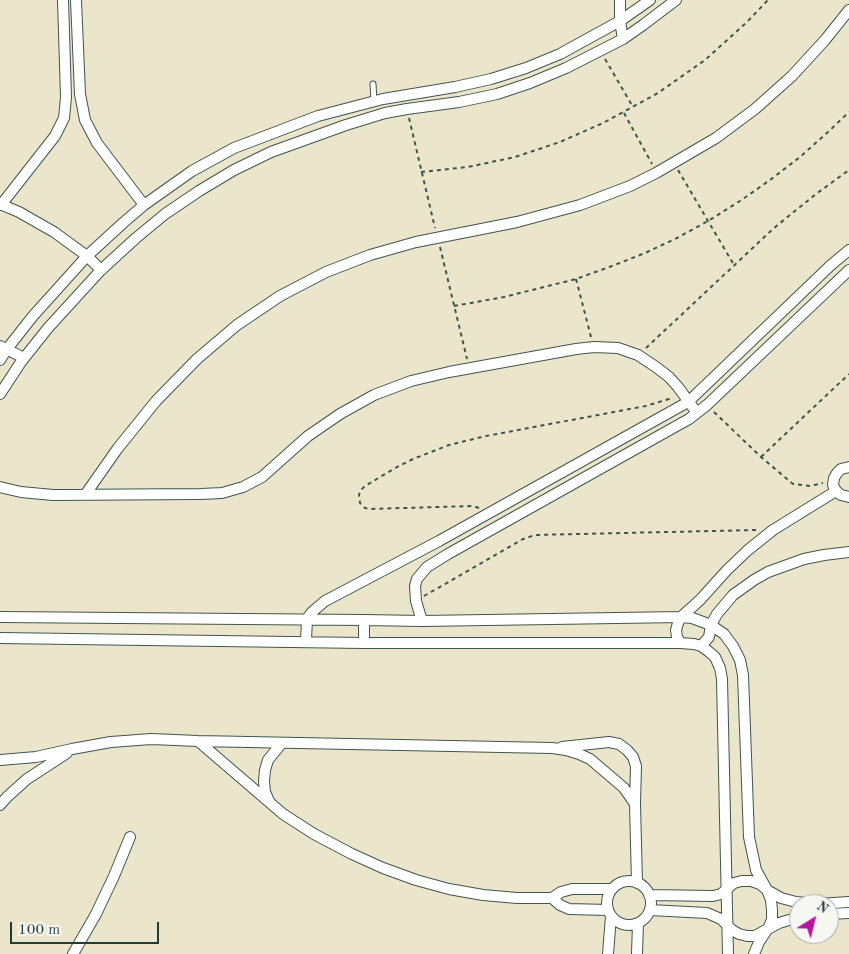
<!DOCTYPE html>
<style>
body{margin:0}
#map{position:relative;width:849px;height:954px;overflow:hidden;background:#ebe6cb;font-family:"Old Standard TT",serif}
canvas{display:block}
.north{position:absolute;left:789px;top:894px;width:50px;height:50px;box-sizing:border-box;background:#f6f6f2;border:1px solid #a0aca6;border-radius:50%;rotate:36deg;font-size:14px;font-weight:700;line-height:20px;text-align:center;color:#1f3d34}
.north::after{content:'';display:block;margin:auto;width:18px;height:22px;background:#b5179e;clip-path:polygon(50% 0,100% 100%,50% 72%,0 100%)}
.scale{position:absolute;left:10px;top:922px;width:149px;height:22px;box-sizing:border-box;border:2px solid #1f3d34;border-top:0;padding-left:6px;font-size:15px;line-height:18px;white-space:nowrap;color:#1f3d34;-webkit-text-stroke:4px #f6f6f2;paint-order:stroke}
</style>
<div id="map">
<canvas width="849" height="954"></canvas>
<div class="north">N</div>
<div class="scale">100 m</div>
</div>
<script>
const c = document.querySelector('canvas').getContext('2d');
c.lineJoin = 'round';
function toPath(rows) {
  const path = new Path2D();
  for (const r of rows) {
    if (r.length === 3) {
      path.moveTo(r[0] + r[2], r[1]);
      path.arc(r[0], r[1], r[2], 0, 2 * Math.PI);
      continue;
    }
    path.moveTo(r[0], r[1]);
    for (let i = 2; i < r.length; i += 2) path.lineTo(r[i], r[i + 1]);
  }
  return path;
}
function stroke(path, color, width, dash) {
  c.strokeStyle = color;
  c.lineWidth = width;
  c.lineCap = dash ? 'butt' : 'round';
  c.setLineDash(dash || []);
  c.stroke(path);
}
const path = toPath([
 [605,59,633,107],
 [624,113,652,164],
 [409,118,435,228],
 [678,170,734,265],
 [421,172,468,167,515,157,560,142,603,123,658,93,705,60,747,22,768,0],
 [440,247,467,359],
 [576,279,591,337],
 [454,306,504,297,576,279,612,266,645,253,677,238,708,221,740,201,770,180,800,157,828,132,849,112],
 [646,348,774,228,816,194,849,170],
 [714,412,761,457,793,484,810,486,823,483],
 [761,457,849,374],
 [479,508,473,506,369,509,365,508,360,503,359,495,360,491,365,486,397,467,413,459,449,445,486,436,646,406,672,398],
 [424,596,523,539,535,535,756,530]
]);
const service = toPath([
 [373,84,374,101]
]);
const minor = toPath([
 [76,0,80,94,85,120,97,143,144,205],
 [620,0,620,21,623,39],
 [0,204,19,212,54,232,87,256,101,270],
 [1,205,55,136,64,118,66,97,63,0],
 [0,346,24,358],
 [0,360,7,349,33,316,87,256,123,223,144,205,192,171,234,148,318,116,383,99,455,87,491,79,526,68,560,54,620,21,650,0],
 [0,394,21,362,48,328,101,270,136,238,165,214,199,191,234,170,271,152,346,125,385,113,407,109,459,102,497,94,530,83,566,68,623,39,643,25,676,0],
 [849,467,841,469,837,473,834,478,833,485,836,491,841,495,849,497],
 [0,487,21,492,53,495,201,494,222,493,243,487,262,477,308,436,340,414,374,395,411,381,449,372,576,349,594,347,618,348,638,355,656,367,669,377,678,387,697,413],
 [85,495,118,448,156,401,197,359,237,325,280,296,326,272,370,255,416,242,517,222,580,205,630,186,656,173,716,138,755,109,792,76,825,40,849,10],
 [0,617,364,620,422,621,681,617,692,618,711,625,724,634,733,646,740,660,743,675,749,837,756,870,767,890,771,900,772,910,772,919,769,927,759,942,754,954],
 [422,621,416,601,415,586,417,579,427,567,448,554,689,419,707,405,849,270],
 [0,638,364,643,680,643,694,644,701,646,708,651,715,657,720,668,722,679,728,954],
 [306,641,307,619,312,612,325,601,439,541,688,402,831,265,849,250],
 [364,643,364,620],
 [680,643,677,637,676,630,678,623,681,617,700,600,727,570,748,550,773,530,836,491],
 [701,646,709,637,711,625,717,614,733,595,754,580,768,572,804,559,824,555,849,552],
 [198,741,283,814,314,834,352,854,383,868,416,880,449,889,483,895,517,898,552,898,561,892,572,889,612,889],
 [562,747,609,742,619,744,627,750,633,757,636,766,635,803],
 [0,760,36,757,72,749,111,742,151,739,198,741,552,748,566,750,579,754,590,759,624,788,635,804,637,883],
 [269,801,265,792,264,781,265,770,268,760,282,743],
 [0,805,7,797,27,779,67,753],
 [629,903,22],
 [649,895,713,896,721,894,734,883,742,881,751,881,760,884,767,890,781,898,796,902,818,904,849,902],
 [552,898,560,905,569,909,608,910],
 [650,910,707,913,721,919,732,930,739,934,747,936,755,936,779,923,799,917],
 [829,914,849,913],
 [73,954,96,914,114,876,130,837],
 [608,954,611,916],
 [637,954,638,923]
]);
stroke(service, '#3e564b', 7);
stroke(minor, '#3e564b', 12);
stroke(path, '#3e564b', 2, [4, 4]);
stroke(service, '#fff', 5);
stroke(minor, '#fff', 10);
</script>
